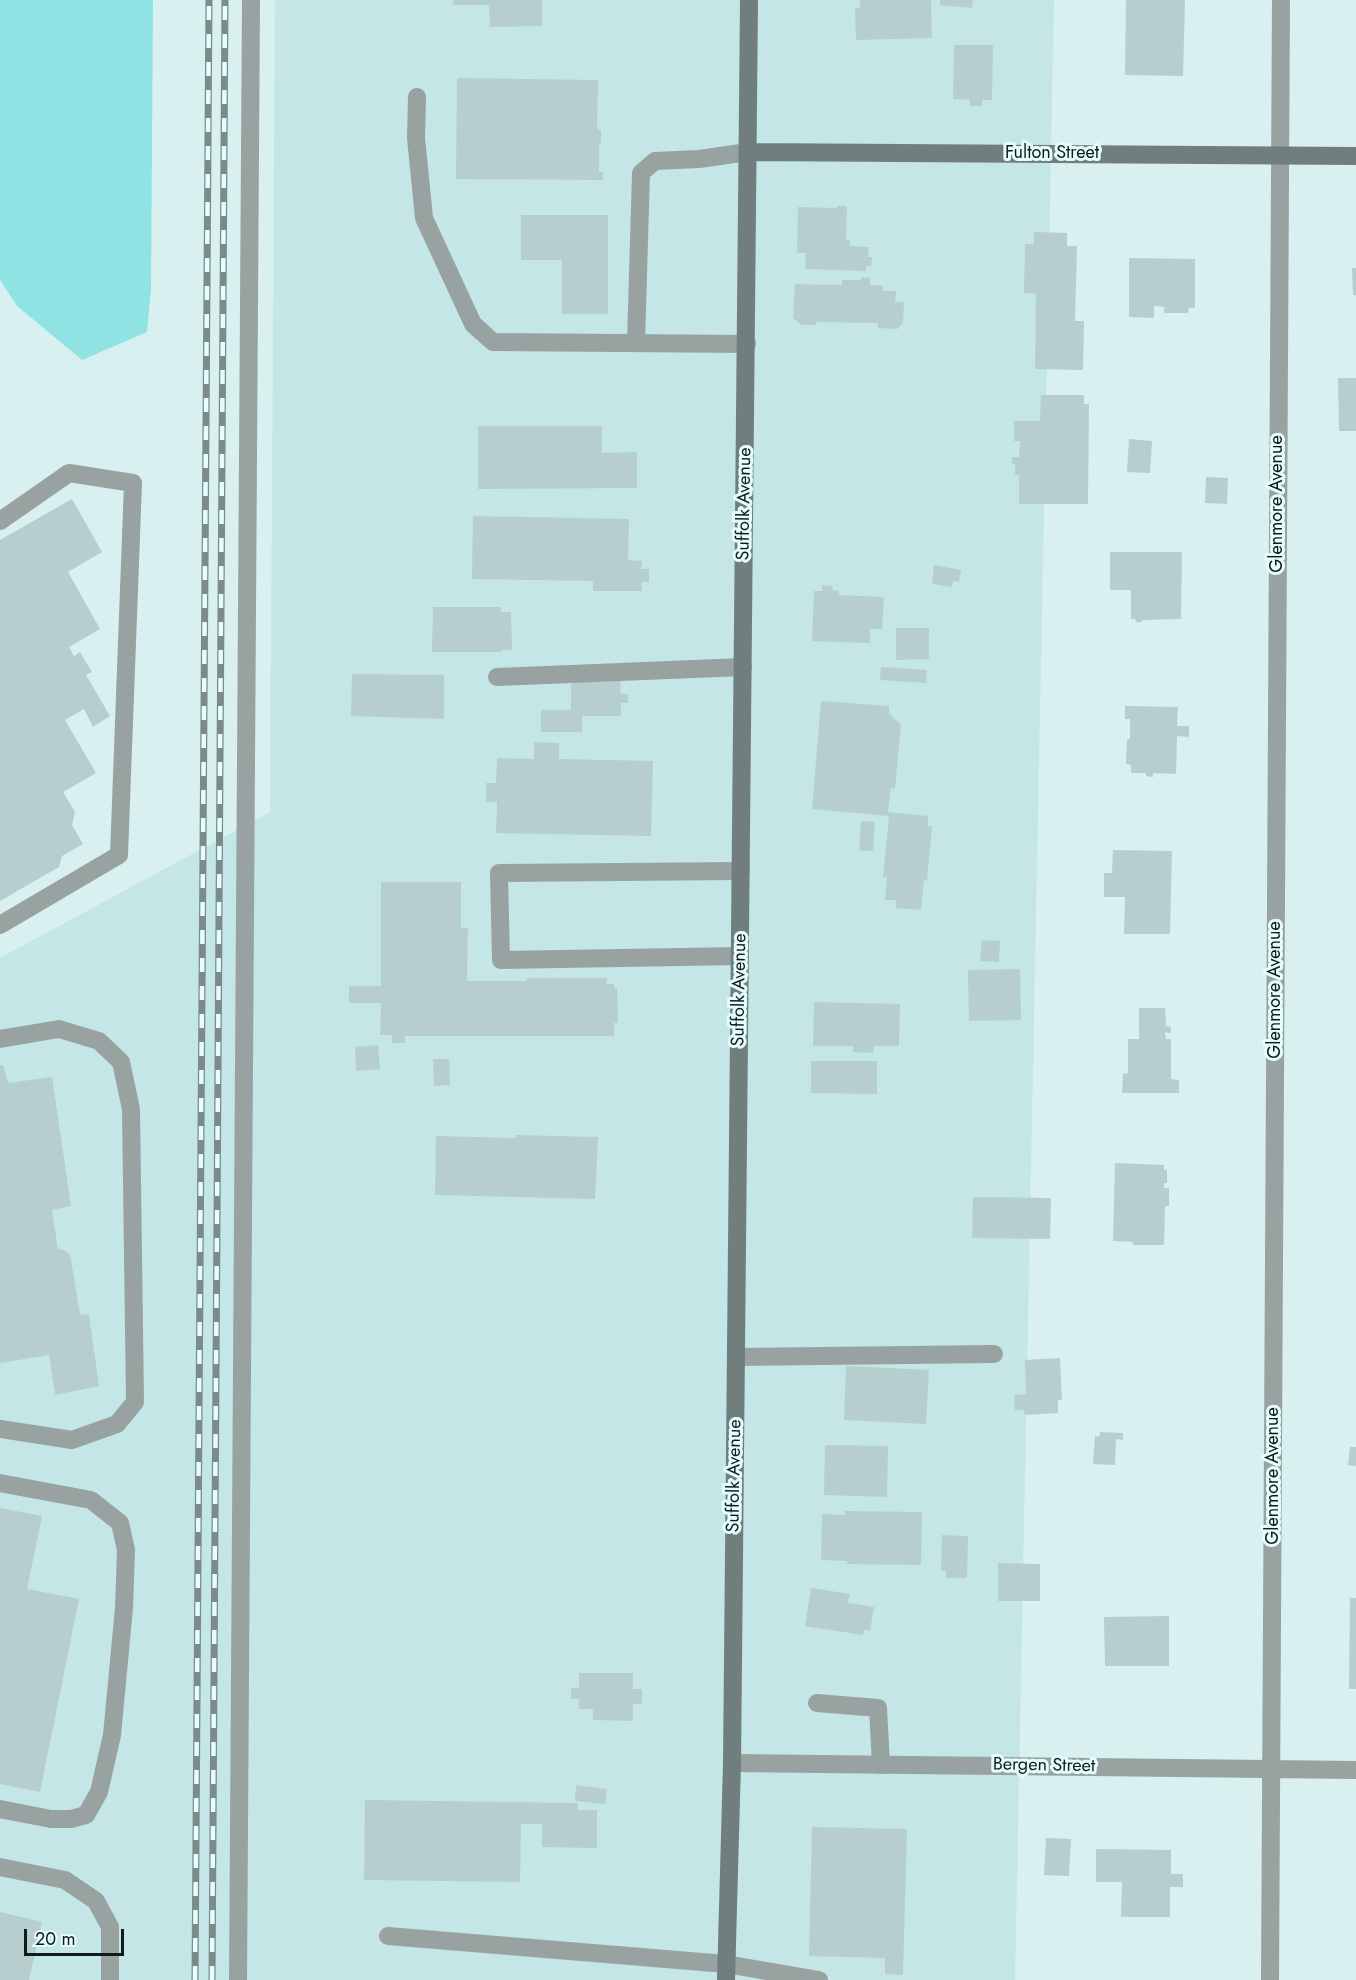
<!DOCTYPE html>
<style>
body{margin:0}
#map{position:relative;width:1356px;height:1980px;overflow:hidden;background:#d8f0ef;font-family:Jost,sans-serif}
canvas{display:block}
.scale{position:absolute;left:24px;top:1929px;width:100px;height:27px;box-sizing:border-box;border:3px solid #111a19;border-top:0;padding-left:8px;font-size:18px;line-height:21px;white-space:nowrap;color:#111a19;-webkit-text-stroke:4px #e5fdfd;paint-order:stroke}
</style>
<div id="map">
<canvas width="1356" height="1980"></canvas>
<div class="scale">20 m</div>
</div>
<script>
const c = document.querySelector('canvas').getContext('2d');
c.lineJoin = 'round';
function paint(path, color) {
  c.fillStyle = color;
  c.fill(path, 'evenodd');
}
function toPath(rows) {
  const path = new Path2D();
  for (const r of rows) {
    path.moveTo(r[0], r[1]);
    for (let i = 2; i < r.length; i += 2) path.lineTo(r[i], r[i + 1]);
  }
  return path;
}
function stroke(path, color, width, dash) {
  c.strokeStyle = color;
  c.lineWidth = width;
  c.lineCap = dash ? 'butt' : 'round';
  c.setLineDash(dash || []);
  c.stroke(path);
}
function write(font, color, halo, rows, align = 'center') {
  c.font = font + ' Jost,sans-serif';
  c.lineWidth = 6;
  c.setLineDash([]);
  c.textBaseline = 'middle';
  c.strokeStyle = halo;
  c.fillStyle = color;
  for (const [text, x, y, turn = 0] of rows) {
    c.save();
    c.translate(x, y);
    c.rotate((+turn || 0) * Math.PI / 180);
    c.textAlign = isNaN(turn) ? turn : align;
    if (halo) c.strokeText(text, 0, 0);
    c.fillText(text, 0, 0);
    c.restore();
  }
}
const built = toPath([
 [275,0,1054,0,1015,1980,0,1980,0,958,270,812]
]);
const green = toPath([
 [0,0,153,0,151,288,147,332,82,360,17,306,0,280]
]);
const building = toPath([
 [453,0,542,0,542,26,490,27,489,5,453,5],
 [860,0,931,0,932,38,856,40,855,9,860,8],
 [940,0,973,0,972,8,940,5],
 [1126,0,1185,0,1183,76,1125,75],
 [954,45,993,45,992,100,982,100,982,106,970,106,970,100,953,99],
 [457,78,598,80,597,128,601,131,601,145,599,145,599,172,603,172,603,180,456,179],
 [837,206,847,206,846,240,850,240,850,246,869,247,868,257,872,257,871,266,866,266,866,271,805,269,806,253,797,253,798,207,837,208],
 [521,215,608,215,608,314,562,314,562,260,521,260],
 [1034,232,1067,233,1067,246,1077,246,1075,321,1084,321,1083,370,1035,369,1036,294,1024,293,1025,244,1034,244],
 [1129,258,1195,259,1195,308,1189,308,1188,313,1164,313,1164,307,1154,306,1154,318,1129,317],
 [1352,268,1356,268,1356,295,1353,295],
 [861,277,870,278,870,285,883,286,883,291,896,291,895,302,904,302,903,323,897,329,878,328,878,323,816,322,816,325,802,325,793,318,795,284,842,285,842,280,861,280],
 [1338,378,1356,378,1356,431,1339,431],
 [1041,395,1084,395,1084,404,1089,404,1088,504,1019,504,1019,475,1015,475,1015,464,1012,464,1012,457,1019,457,1020,441,1014,441,1014,421,1040,421],
 [478,426,602,426,602,453,637,452,637,488,478,489],
 [1129,439,1152,441,1150,473,1127,472],
 [1206,477,1228,478,1227,504,1205,503],
 [72,499,102,552,68,572,100,629,69,647,74,656,80,652,92,672,86,675,110,716,93,727,84,709,65,720,96,773,63,792,75,812,72,825,83,844,62,856,59,867,0,901,0,540],
 [473,516,629,519,628,560,642,561,641,569,649,569,649,582,641,582,642,591,593,591,593,581,472,579],
 [1110,552,1182,552,1181,619,1142,620,1142,622,1136,622,1135,619,1131,619,1131,590,1110,590],
 [934,565,961,570,959,582,953,581,952,587,932,584],
 [822,585,833,586,832,590,839,591,839,595,884,597,882,629,870,629,870,643,812,641,814,591,822,591],
 [433,607,501,607,501,612,511,612,512,650,502,650,502,652,432,652],
 [896,628,929,628,929,659,896,660],
 [881,667,927,670,926,683,880,680],
 [352,674,444,675,444,719,351,716],
 [620,681,621,694,628,694,628,703,621,703,621,716,582,716,582,732,541,732,541,710,571,710,571,682],
 [821,701,889,706,889,714,901,724,895,789,891,788,888,812,928,816,928,826,932,826,927,881,924,880,921,910,896,908,896,900,885,900,887,877,883,877,889,816,812,809],
 [1125,706,1178,707,1177,726,1189,726,1189,737,1177,736,1176,774,1153,773,1153,777,1146,776,1146,773,1131,773,1131,765,1126,764,1127,739,1130,739,1130,719,1125,719],
 [534,742,559,743,559,759,653,761,651,836,496,833,497,802,486,802,486,783,496,783,497,758,534,759],
 [861,821,875,822,873,851,859,850],
 [1113,850,1172,851,1170,934,1124,934,1125,897,1104,897,1104,873,1112,873],
 [381,882,461,882,461,928,468,928,467,981,527,981,526,978,607,978,606,984,614,984,614,988,617,988,618,1023,614,1023,614,1036,405,1036,405,1043,392,1043,392,1035,380,1035,381,1003,349,1003,349,986,381,986],
 [982,940,1000,941,999,962,980,961],
 [1020,969,1021,1020,969,1021,968,970],
 [814,1002,900,1004,899,1046,874,1046,873,1053,853,1052,853,1046,813,1046],
 [1139,1008,1165,1008,1166,1026,1171,1027,1171,1033,1165,1032,1166,1039,1171,1039,1171,1079,1179,1080,1179,1093,1122,1093,1123,1074,1128,1073,1128,1039,1139,1039],
 [378,1045,380,1069,356,1071,355,1047],
 [433,1059,449,1059,450,1085,434,1086],
 [811,1061,877,1061,877,1094,811,1093],
 [0,1065,3,1065,8,1083,52,1077,71,1206,52,1210,58,1250,62,1249,70,1254,80,1314,89,1315,99,1386,55,1395,49,1355,0,1363],
 [516,1135,598,1137,595,1199,435,1195,436,1136,515,1138],
 [1115,1163,1164,1165,1164,1170,1167,1170,1167,1183,1164,1183,1164,1188,1169,1188,1169,1206,1165,1206,1164,1245,1133,1245,1133,1242,1113,1241],
 [973,1197,1051,1198,1050,1239,972,1238],
 [1060,1358,1062,1400,1058,1400,1058,1413,1025,1415,1024,1410,1015,1410,1014,1395,1026,1394,1025,1360],
 [846,1366,929,1370,926,1424,844,1420],
 [1100,1432,1123,1433,1123,1440,1116,1439,1115,1465,1093,1464,1095,1436,1099,1437],
 [825,1445,888,1446,887,1497,824,1495],
 [1350,1447,1356,1447,1356,1466,1348,1465],
 [0,1508,42,1516,27,1589,79,1599,40,1792,0,1784],
 [845,1511,922,1512,921,1565,847,1564,847,1561,821,1560,822,1514,845,1515],
 [942,1535,968,1536,967,1578,946,1578,946,1571,941,1571],
 [998,1563,1040,1564,1040,1601,998,1601],
 [811,1588,850,1594,848,1603,874,1607,870,1631,864,1630,863,1635,805,1626],
 [1350,1598,1356,1598,1356,1689,1349,1689],
 [1169,1616,1169,1666,1105,1666,1104,1617],
 [579,1673,633,1673,633,1689,642,1689,642,1704,633,1704,633,1721,593,1720,593,1709,579,1709,579,1699,571,1699,571,1688,579,1688],
 [576,1785,607,1789,605,1804,575,1801],
 [365,1800,578,1803,578,1810,597,1810,597,1848,542,1847,542,1824,521,1824,520,1882,364,1880],
 [812,1827,907,1829,903,1975,885,1974,885,1958,809,1956],
 [1046,1838,1071,1839,1069,1876,1044,1875],
 [1096,1849,1171,1850,1171,1874,1183,1874,1183,1887,1170,1887,1170,1917,1121,1917,1122,1882,1096,1882],
 [0,1912,42,1922,29,1980,0,1980]
]);
const lane = toPath([
 [417,97,416,138,424,218,473,324,493,342,747,344],
 [636,342,641,173,655,161,699,159,748,152],
 [0,521,69,473,133,483,119,855,0,925],
 [497,677,743,667],
 [740,956,501,960,499,873,741,871],
 [0,1039,59,1029,99,1041,121,1062,131,1109,135,1402,117,1424,72,1440,0,1429],
 [736,1357,994,1354],
 [0,1483,91,1500,120,1523,126,1550,124,1608,112,1735,99,1792,86,1815,71,1819,51,1819,0,1809],
 [817,1703,878,1708,881,1765],
 [0,1867,65,1880,96,1901,110,1927,110,1980],
 [388,1936,726,1964,819,1980],
 [238,1980,251,0]
]);
const street = toPath([
 [732,1763,1356,1770],
 [1270,1980,1281,0]
]);
const secondary = toPath([
 [748,152,1356,156],
 [726,1980,732,1763,749,0]
]);
const rail = toPath([
 [195,1980,209,0],
 [212,1980,225,0]
]);
const streetNames = [
 ["Fulton Street",1052,154],
 ["Suffolk Avenue",745,504,-89],
 ["Glenmore Avenue",1278,504,-90],
 ["Suffolk Avenue",740,990,-89],
 ["Glenmore Avenue",1276,990,-90],
 ["Suffolk Avenue",735,1476,-89],
 ["Glenmore Avenue",1274,1476,-90],
 ["Bergen Street",1044,1766,1]
];
paint(built, '#c4e6e6');
paint(green, '#8fe4e3');
paint(building, '#b7cece');
stroke(lane, '#98a2a1', 18);
stroke(street, '#98a2a1', 18);
stroke(secondary, '#707f7e', 18);
stroke(rail, '#7a8b8a', 7);
stroke(rail, '#e5fdfd', 4.5, [14]);
write('18px', '#111a19', '#e5fdfd', streetNames);
</script>
